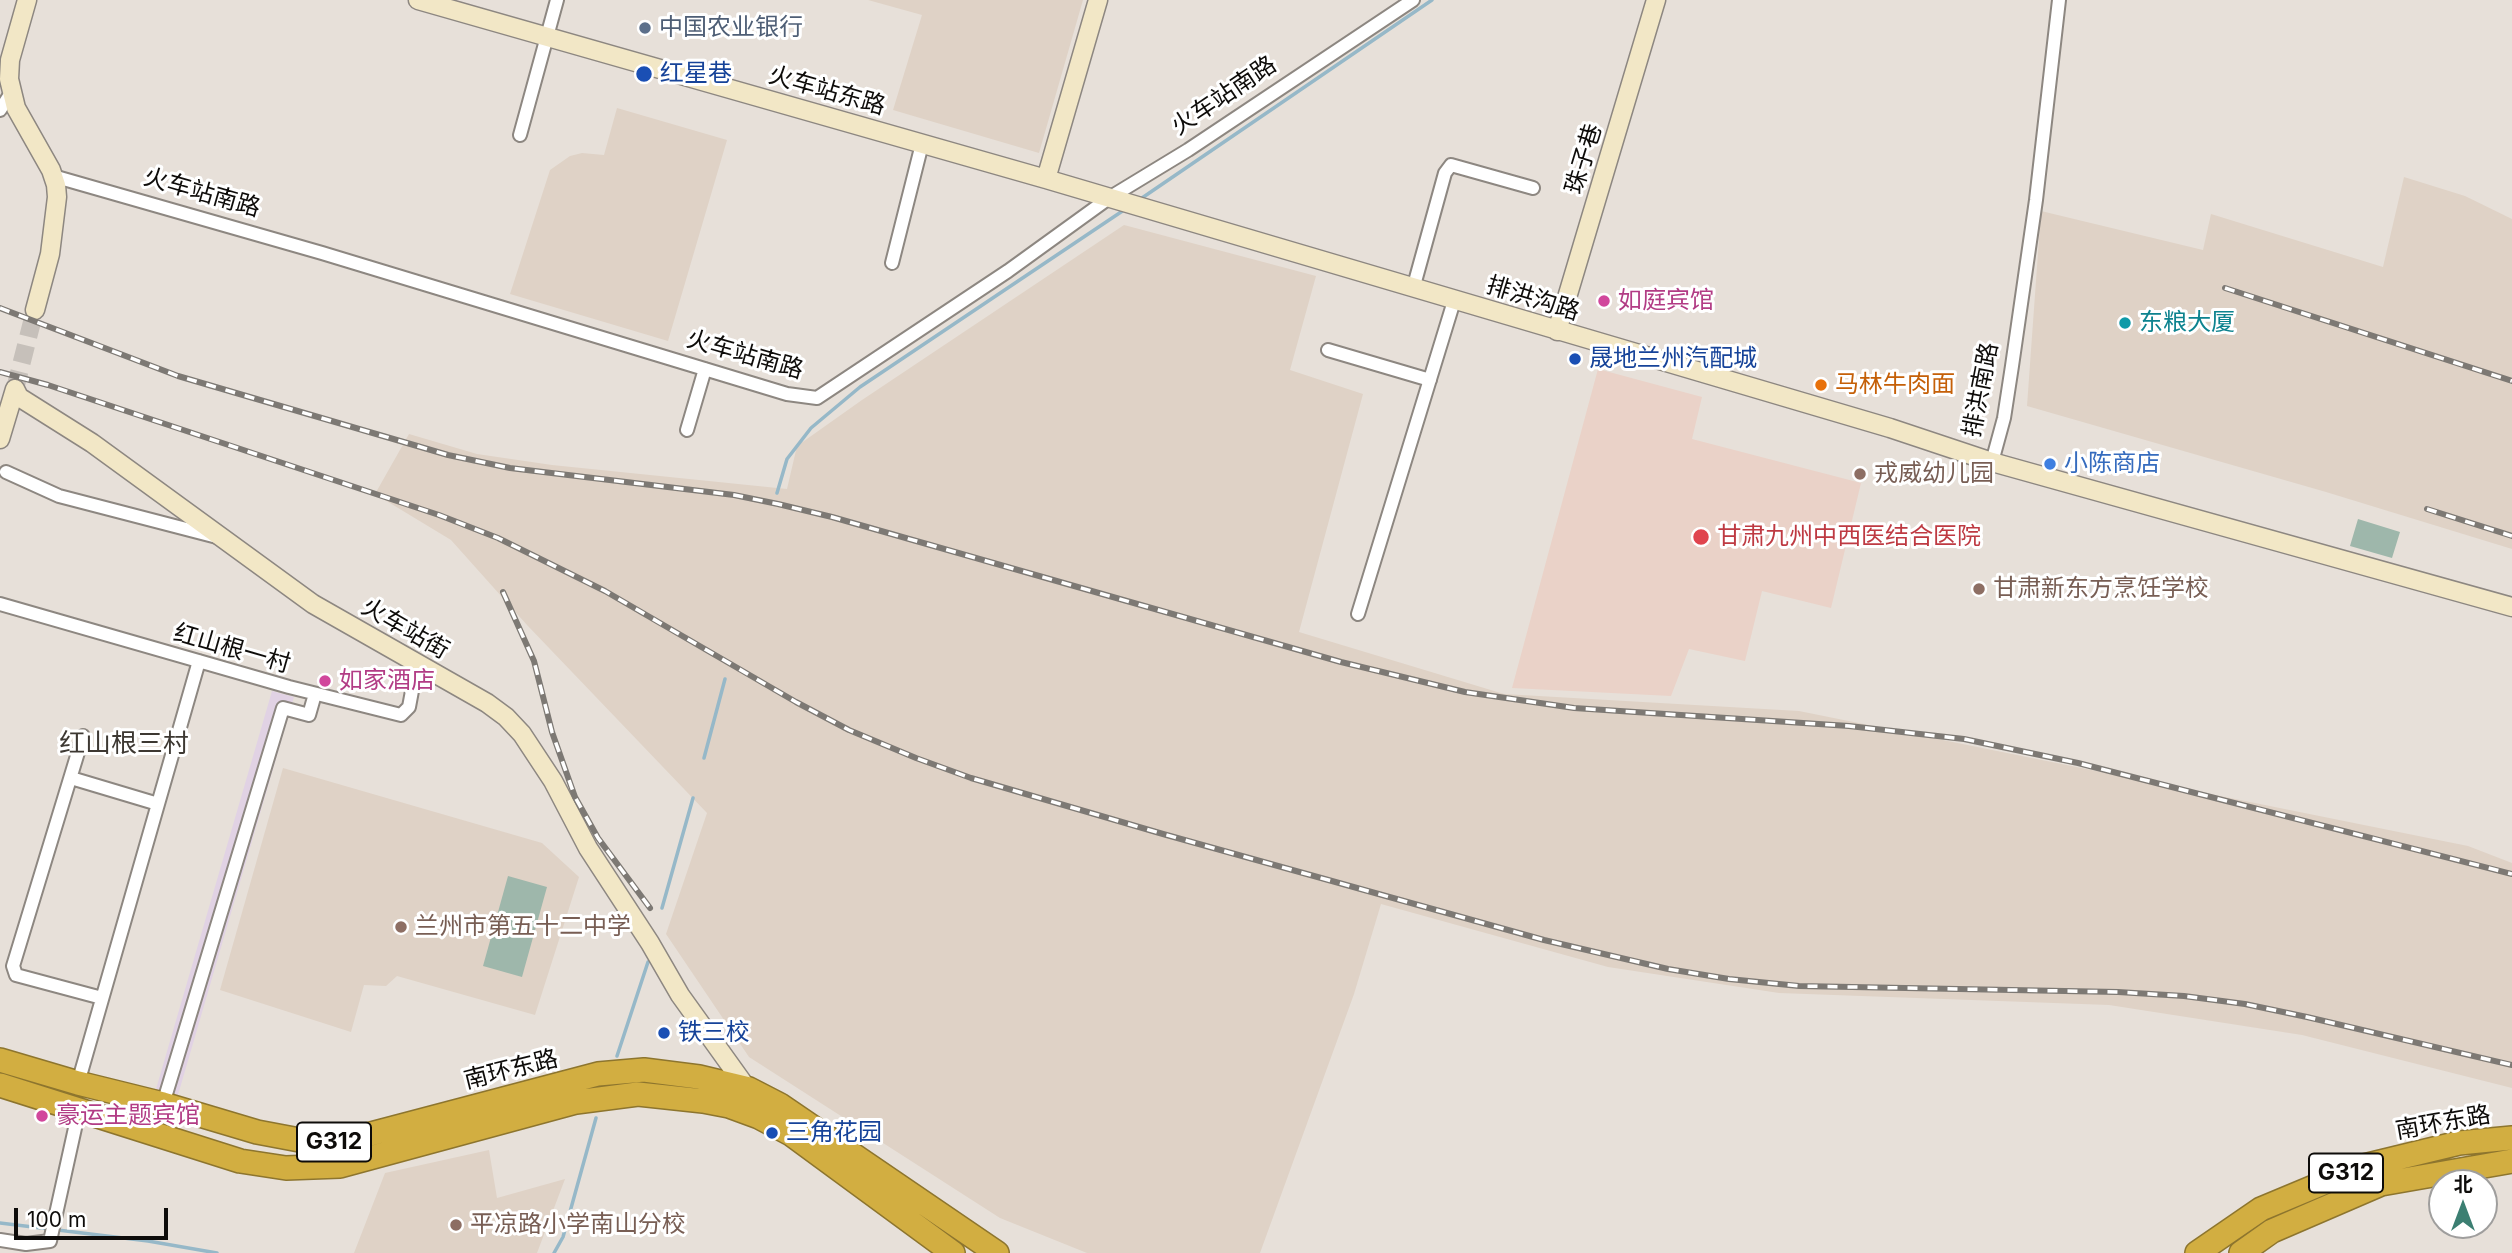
<!DOCTYPE html>
<meta charset="utf-8">
<style>
body{margin:0}
#map{position:relative;width:2512px;height:1253px;overflow:hidden;background:#e7e0d9;font-family:Inter,"Noto Sans SC",sans-serif}
canvas{display:block}
.north{position:absolute;left:2428px;top:1169px;width:70px;height:70px;box-sizing:border-box;background:#fff;border:2px solid #9f9e9d;border-radius:50%;rotate:0deg;font-size:19px;font-weight:700;line-height:28px;text-align:center;color:#0e0c0a}
.north::after{content:'';display:block;margin:auto;width:24px;height:32px;background:#3c7f72;clip-path:polygon(50% 0,100% 100%,50% 72%,0 100%)}
.scale{position:absolute;left:14px;top:1208px;width:154px;height:32px;box-sizing:border-box;border:4px solid #0e0c0a;border-top:0;padding-left:9px;font-size:21px;line-height:24px;white-space:nowrap;color:#0e0c0a;-webkit-text-stroke:5px #fff;paint-order:stroke}
</style>
<div id="map">
<canvas width="2512" height="1253"></canvas>
<div class="north">北</div>
<div class="scale">100 m</div>
</div>
<script>
const c = document.querySelector('canvas').getContext('2d');
c.lineJoin = 'round';
function paint(path, color) {
  c.fillStyle = color;
  c.fill(path, 'evenodd');
}
function toPath(rows) {
  const path = new Path2D();
  for (const r of rows) {
    path.moveTo(r[0], r[1]);
    for (let i = 2; i < r.length; i += 2) path.lineTo(r[i], r[i + 1]);
  }
  return path;
}
function stroke(path, color, width, dash) {
  c.strokeStyle = color;
  c.lineWidth = width;
  c.lineCap = dash ? 'butt' : 'round';
  c.setLineDash(dash || []);
  c.stroke(path);
}
function write(font, color, halo, rows, align = 'center') {
  c.font = font + ' Inter,"Noto Sans SC",sans-serif';
  c.lineWidth = 6;
  c.setLineDash([]);
  c.textBaseline = 'middle';
  c.strokeStyle = halo;
  c.fillStyle = color;
  for (const [text, x, y, turn = 0] of rows) {
    c.save();
    c.translate(x, y);
    c.rotate((+turn || 0) * Math.PI / 180);
    c.textAlign = isNaN(turn) ? turn : align;
    if (halo) c.strokeText(text, 0, 0);
    c.fillText(text, 0, 0);
    c.restore();
  }
}
const commercial = toPath([
 [272,691,294,697,178,1095,156,1089]
]);
const built = toPath([
 [868,0,1083,0,1039,153,893,110,922,15],
 [617,108,727,140,668,341,510,294,550,170,570,156,582,153,604,155],
 [2404,177,2465,196,2512,219,2512,549,2326,492,2027,406,2041,211,2203,250,2211,214,2383,267],
 [1124,225,1316,276,1290,370,1363,394,1299,632,1504,694,1799,711,2468,846,2512,863,2512,1088,2302,1035,2109,1005,1779,993,1608,967,1381,904,1354,994,1260,1253,1087,1253,1000,1218,749,1057,666,934,707,813,527,625,451,540,375,494,409,434,477,454,552,465,787,489,797,446,862,400],
 [283,768,542,843,579,877,535,1015,397,976,386,986,364,985,351,1032,220,990],
 [489,1150,497,1198,565,1179,537,1253,354,1253,385,1173]
]);
const medical = toPath([
 [1598,369,1702,397,1692,439,1861,483,1831,608,1762,591,1745,661,1689,649,1671,696,1512,688]
]);
const green = toPath([
 [2358,519,2400,532,2392,558,2350,546],
 [508,876,547,887,522,977,483,966]
]);
const stream = toPath([
 [1139,200,1432,0],
 [777,493,787,459,811,428,860,387,1124,210],
 [704,758,725,679],
 [662,908,693,798],
 [617,1056,648,962],
 [0,1223,148,1241,217,1253],
 [554,1253,563,1237,596,1118]
]);
const secondaryTunnel = toPath([
 [15,389,35,310]
]);
const street = toPath([
 [0,110,11,93],
 [520,135,557,0],
 [53,176,322,253,787,394,817,398,1008,271,1109,198,1188,150,1413,0],
 [892,263,922,144],
 [1413,289,1445,173,1451,165,1533,188],
 [1328,350,1430,380],
 [687,430,705,369],
 [1992,462,2004,418,2012,366,2036,200,2059,0],
 [6,472,59,496,217,537],
 [0,604,289,687,401,715,409,707,417,664],
 [1358,614,1454,301],
 [83,736,13,966,16,975,102,998],
 [71,778,158,804],
 [78,1083,199,661],
 [163,1104,283,708,309,715,315,694],
 [0,1240,26,1244,50,1241,79,1110]
]);
const secondary = toPath([
 [27,0,10,60,9,79,16,108,51,170,56,185,57,197,50,254,35,310],
 [418,0,1046,179,1890,428,1992,462,2512,607],
 [1046,179,1098,0],
 [1557,331,1656,0],
 [15,389,19,397,92,443,313,604,487,703,506,717,522,734,553,781,588,848,650,943,680,995,751,1094],
 [0,439,15,389]
]);
const highway = toPath([
 [0,1060,78,1083,163,1104,257,1132,310,1142,333,1142,363,1136,598,1074,644,1070,699,1077,749,1089,780,1105,997,1253],
 [0,1085,240,1161,286,1168,340,1166,576,1102,638,1094,703,1101,729,1106,759,1117,791,1134,953,1253],
 [2197,1253,2261,1209,2364,1166,2459,1143,2512,1138],
 [2241,1253,2272,1231,2381,1184,2512,1161]
]);
const rail = toPath([
 [2225,288,2512,381],
 [0,308,178,376,448,455,510,468,734,495,778,504,832,517,1341,662,1465,692,1574,708,1849,726,1964,739,2078,763,2512,874],
 [0,372,48,385,439,515,498,538,605,591,796,702,849,730,916,758,971,778,1163,834,1544,940,1668,969,1729,979,1799,986,2118,992,2184,996,2245,1004,2307,1017,2512,1065],
 [2427,509,2512,536],
 [503,592,534,661,552,732,575,797,598,838,650,908]
]);
const markers = [
 [645,28,7,"#5c6f8a"],
 [644,74,9,"#1a4fb4"],
 [1604,301,7,"#d1479c"],
 [2125,323,7,"#0f9aa8"],
 [1575,359,7,"#1a4fb4"],
 [1821,385,7,"#e8710a"],
 [2050,464,7,"#3f7fe0"],
 [1860,474,7,"#8d6e63"],
 [1701,537,9,"#e0444e"],
 [1979,589,7,"#8d6e63"],
 [325,681,7,"#d1479c"],
 [401,927,7,"#8d6e63"],
 [664,1033,7,"#1a4fb4"],
 [42,1116,7,"#d1479c"],
 [772,1133,7,"#1a4fb4"],
 [456,1225,7,"#8d6e63"]
];
const shields = [
 [334,1142,74],
 [2346,1173,74]
];
const shieldNames = [
 ["G312",334,1142],
 ["G312",2346,1173]
];
const serviceNames = [
 ["中国农业银行",659,28]
];
const transitNames = [
 ["红星巷",660,74],
 ["晟地兰州汽配城",1589,359],
 ["铁三校",678,1033],
 ["三角花园",786,1133]
];
const streetNames = [
 ["火车站东路",827,91,16],
 ["火车站南路",1224,96,-34],
 ["珠子巷",1584,159,-73],
 ["火车站南路",202,193,16],
 ["排洪沟路",1533,299,17],
 ["火车站南路",745,355,16],
 ["排洪南路",1981,390,-79],
 ["火车站街",405,629,30],
 ["红山根一村",232,649,16],
 ["南环东路",511,1070,-14],
 ["南环东路",2443,1123,-10]
];
const hotelNames = [
 ["如庭宾馆",1618,301],
 ["如家酒店",339,681],
 ["豪运主题宾馆",56,1116]
];
const cultureNames = [
 ["东粮大厦",2139,323]
];
const foodNames = [
 ["马林牛肉面",1835,385]
];
const shopNames = [
 ["小陈商店",2064,464]
];
const educationNames = [
 ["戎威幼儿园",1874,474],
 ["甘肃新东方烹饪学校",1993,589],
 ["兰州市第五十二中学",415,927],
 ["平凉路小学南山分校",470,1225]
];
const healthNames = [
 ["甘肃九州中西医结合医院",1717,537]
];
const neighbourhoodNames = [
 ["红山根三村",124,744]
];
paint(commercial, '#e1d2e4');
paint(built, '#dfd2c6');
paint(medical, '#ead2c8');
paint(green, '#9eb7ab');
stroke(stream, '#96b8c8', 3.5);
stroke(secondaryTunnel, '#c6c0ba', 18, [18, 9]);
stroke(street, '#8d8781', 16);
stroke(secondary, '#8d8781', 21);
stroke(highway, '#8d752e', 26);
stroke(street, '#fff', 12);
stroke(secondary, '#f2e7c6', 18);
stroke(highway, '#d2ae41', 23);
stroke(rail, '#7d7974', 6);
stroke(rail, '#fff', 3.5, [10]);
for (const [x, y, r, color] of markers) {
  const dot = new Path2D();
  dot.arc(x, y, r, 0, 2 * Math.PI);
  c.fillStyle = color;
  c.fill(dot);
  stroke(dot, '#fff', 2.5);
}
for (const [x, y, w] of shields) {
  const box = new Path2D();
  box.roundRect(x - w / 2, y - 19.5, w, 39, 5);
  c.fillStyle = '#fff';
  c.fill(box);
  stroke(box, '#0e0c0a', 2);
}
write('bold 23px', '#0e0c0a', null, shieldNames);
write('24px', '#4e5e75', '#fff', serviceNames, 'left');
write('24px', '#164399', '#fff', transitNames, 'left');
write('24px', '#0e0c0a', '#fff', streetNames);
write('24px', '#b23c85', '#fff', hotelNames, 'left');
write('24px', '#0d838f', '#fff', cultureNames, 'left');
write('24px', '#c56008', '#fff', foodNames, 'left');
write('24px', '#366cbe', '#fff', shopNames, 'left');
write('24px', '#785e54', '#fff', educationNames, 'left');
write('24px', '#be3a42', '#fff', healthNames, 'left');
write('26px', '#3d3832', '#fff', neighbourhoodNames);
</script>
